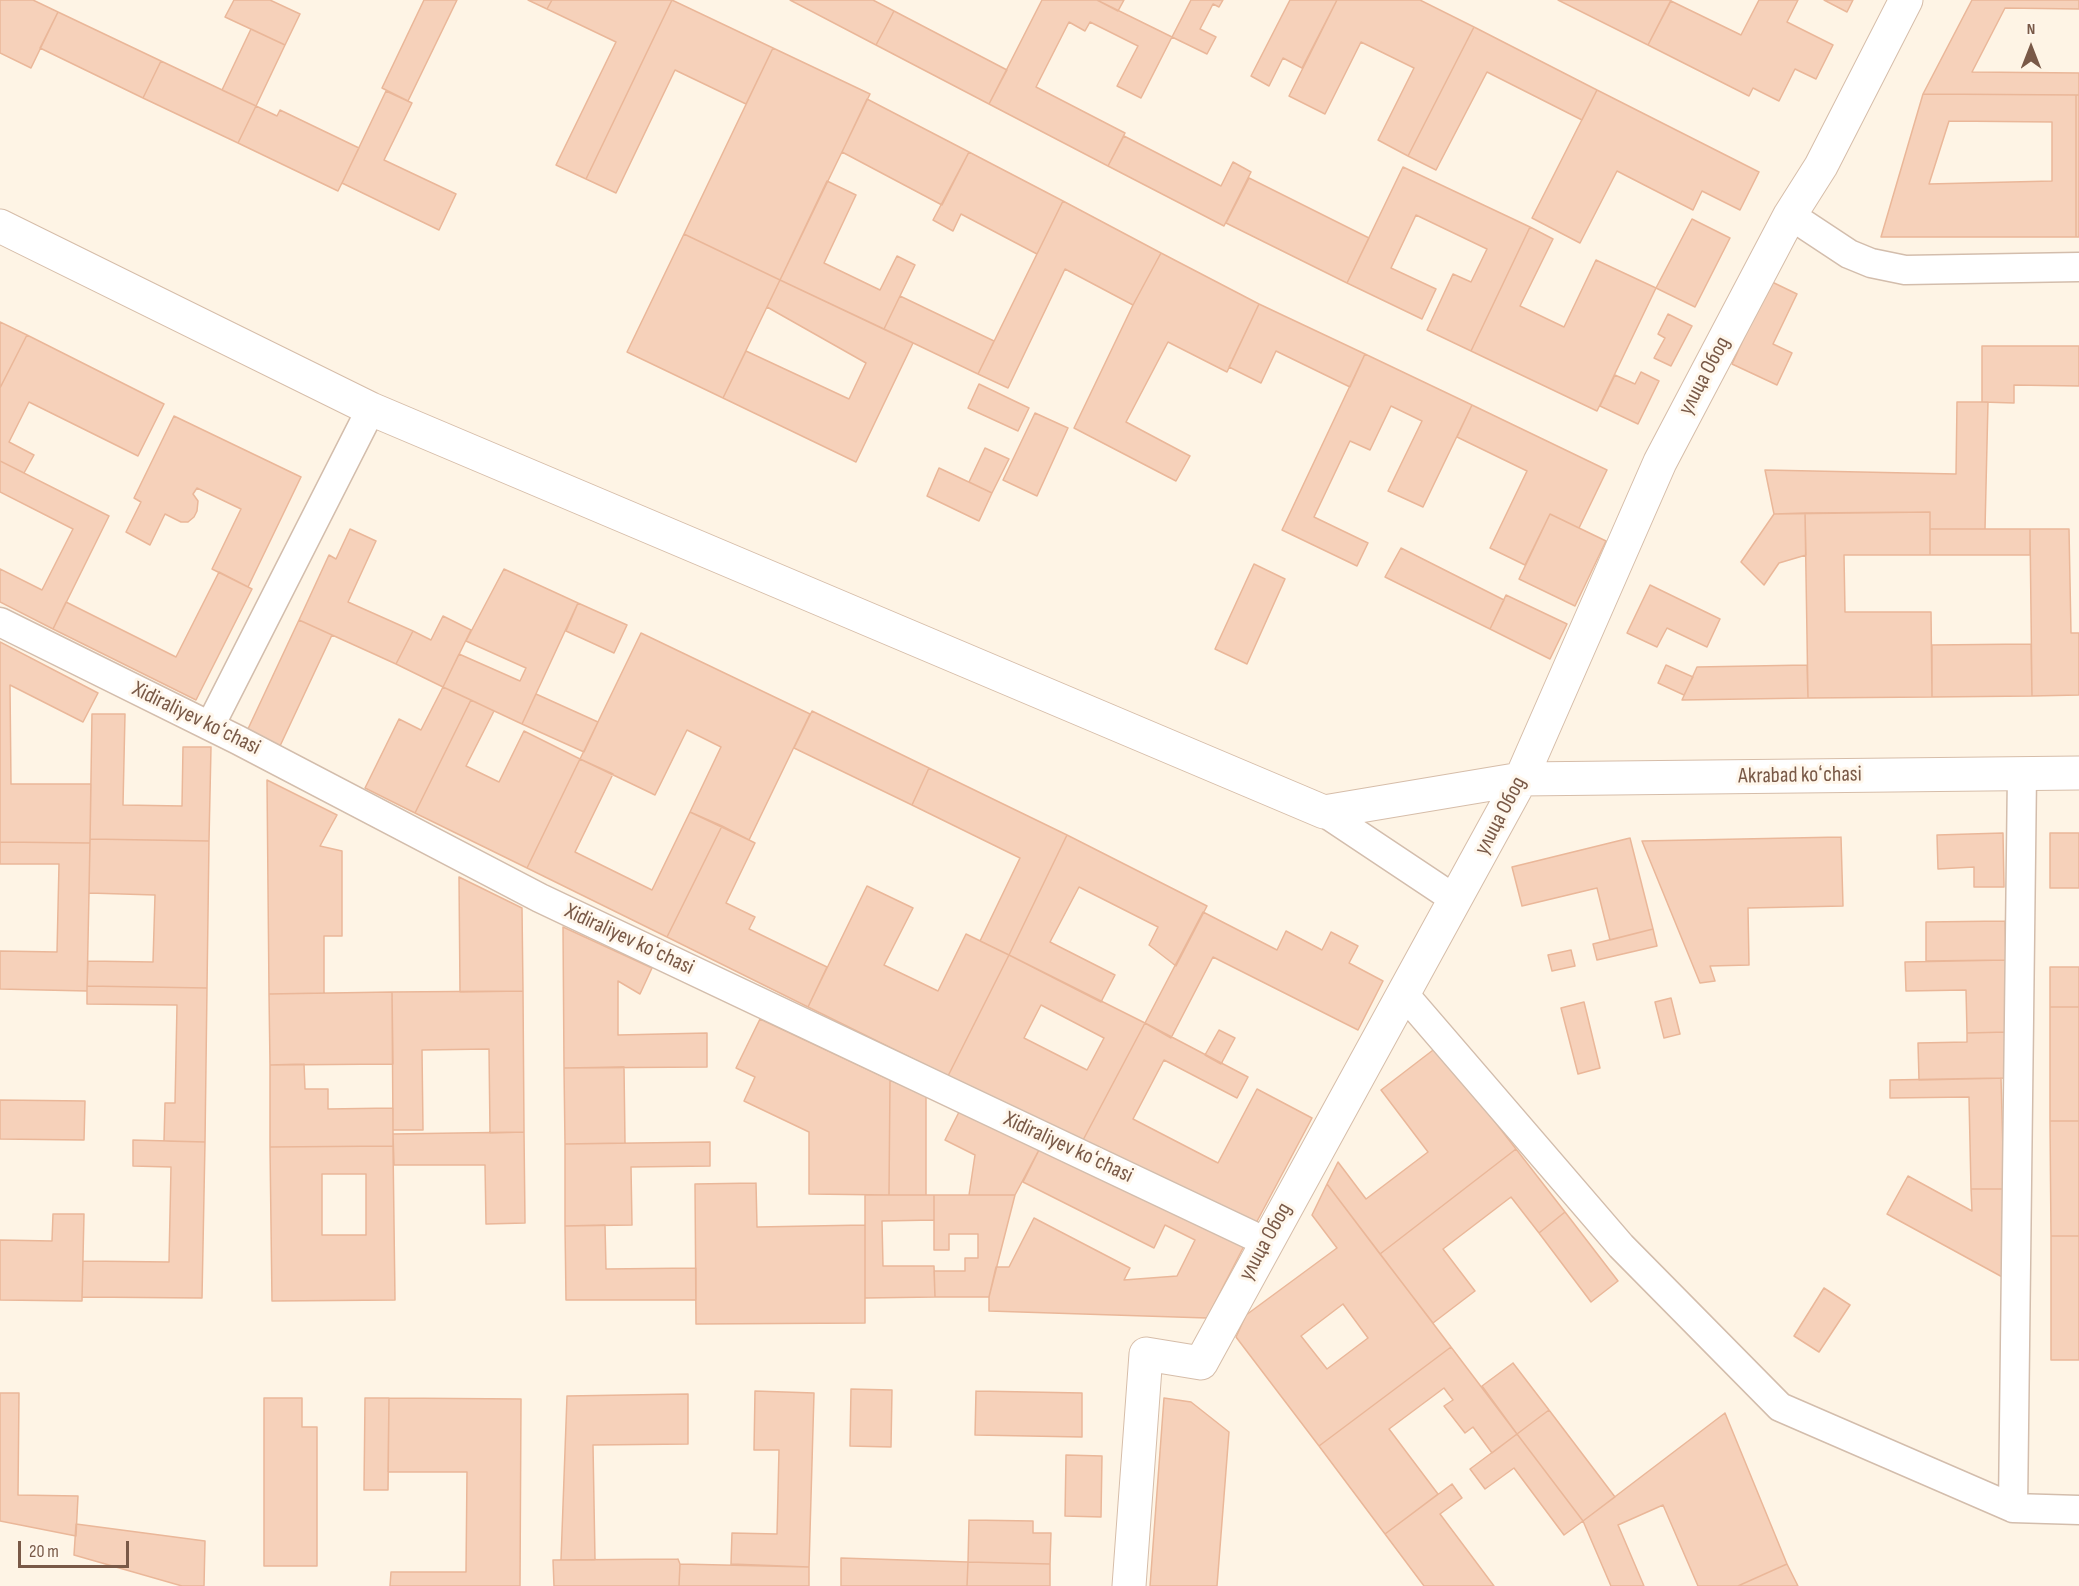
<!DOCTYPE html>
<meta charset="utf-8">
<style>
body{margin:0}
#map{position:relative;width:2079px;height:1586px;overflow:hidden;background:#fef4e5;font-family:"Sofia Sans Condensed",sans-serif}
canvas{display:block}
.north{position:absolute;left:2001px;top:18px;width:60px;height:60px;-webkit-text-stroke:4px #fff7ec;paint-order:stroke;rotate:0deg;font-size:16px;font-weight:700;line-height:24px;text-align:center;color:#795947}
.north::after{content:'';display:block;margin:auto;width:21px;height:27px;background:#795947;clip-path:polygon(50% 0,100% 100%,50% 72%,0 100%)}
.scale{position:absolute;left:18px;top:1541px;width:111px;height:27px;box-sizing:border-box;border:3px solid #795947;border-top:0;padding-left:8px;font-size:18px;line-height:21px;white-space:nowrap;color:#795947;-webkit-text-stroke:4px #fff7ec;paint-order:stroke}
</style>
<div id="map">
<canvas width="2079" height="1586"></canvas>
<div class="north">N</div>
<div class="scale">20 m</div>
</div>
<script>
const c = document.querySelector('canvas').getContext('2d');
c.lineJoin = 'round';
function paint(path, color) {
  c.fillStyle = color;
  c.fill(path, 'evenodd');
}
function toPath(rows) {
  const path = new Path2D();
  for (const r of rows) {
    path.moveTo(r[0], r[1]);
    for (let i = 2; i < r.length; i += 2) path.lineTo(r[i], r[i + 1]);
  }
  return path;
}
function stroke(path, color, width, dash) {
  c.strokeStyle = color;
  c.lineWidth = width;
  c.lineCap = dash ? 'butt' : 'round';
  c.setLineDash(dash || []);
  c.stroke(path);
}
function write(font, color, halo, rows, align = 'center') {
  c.font = font + ' "Sofia Sans Condensed",sans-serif';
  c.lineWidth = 6;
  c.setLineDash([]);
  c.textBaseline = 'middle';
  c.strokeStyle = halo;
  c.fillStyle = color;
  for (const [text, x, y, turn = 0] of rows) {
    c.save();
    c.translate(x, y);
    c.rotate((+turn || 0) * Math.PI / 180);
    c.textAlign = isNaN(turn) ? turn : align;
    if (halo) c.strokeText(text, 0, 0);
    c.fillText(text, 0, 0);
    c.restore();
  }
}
const building = toPath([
 [0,0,33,0,58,12,31,68,0,53,0,0],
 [234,0,270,0,300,14,285,45,225,17,234,0],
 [424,0,457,0,408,101,382,88,424,0],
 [528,0,552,0,547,9,528,0],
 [552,0,672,0,586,179,556,165,616,42,547,9,552,0],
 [672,0,773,48,746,104,675,70,616,193,586,179,672,0],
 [790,0,873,0,894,11,876,45,790,0],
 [1042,0,1097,0,1172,37,1141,98,1117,86,1138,46,1090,22,1085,31,1069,22,1036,87,1125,133,1108,166,989,104,1042,0],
 [1097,0,1124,0,1118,11,1097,0],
 [1191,0,1223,0,1219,7,1213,4,1200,29,1216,37,1207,54,1172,37,1191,0],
 [1290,0,1337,0,1302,68,1283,58,1269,86,1251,76,1290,0],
 [1337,0,1420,0,1474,27,1408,156,1378,140,1414,68,1361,42,1325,114,1289,96,1337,0],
 [1558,0,1671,0,1648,45,1558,0],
 [1759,0,1798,0,1787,22,1833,45,1816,79,1795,69,1779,101,1753,88,1749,96,1648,45,1671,1,1741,35,1759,0],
 [1824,0,1853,0,1847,12,1824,0],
 [1972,0,2079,0,2079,9,2005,8,1972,72,2079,73,2079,95,1923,94,1972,0],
 [894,11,1007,70,989,104,876,45,894,11],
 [58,12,161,61,143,98,40,48,58,12],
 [1474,27,1597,90,1582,120,1487,72,1436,170,1408,156,1474,27],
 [251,29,285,45,256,106,222,90,251,29],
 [773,48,870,94,780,280,684,234,773,48],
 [161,61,256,106,238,143,143,98,161,61],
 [1597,90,1759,172,1740,210,1702,191,1693,210,1617,171,1580,243,1532,218,1597,90],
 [386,91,412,103,384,160,456,194,439,230,342,183,386,91],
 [1923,94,2076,95,2076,237,1881,237,1923,94],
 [1949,121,2052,122,2052,181,1929,184,1949,121],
 [2076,95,2079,95,2079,237,2076,237,2076,95],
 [867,99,969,152,942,205,842,152,867,99],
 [256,106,277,116,280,110,359,148,338,191,238,143,256,106],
 [1124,136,1221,186,1233,162,1251,172,1224,226,1108,166,1124,136],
 [969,152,1063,201,1037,254,961,214,953,231,933,220,969,152],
 [1403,167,1530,227,1471,351,1427,330,1453,274,1471,282,1487,249,1416,215,1391,268,1436,289,1422,319,1347,283,1403,167],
 [1249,178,1369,238,1347,283,1226,223,1249,178],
 [827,181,856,195,824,263,880,290,897,256,915,265,884,329,780,280,827,181],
 [1063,201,1161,253,1133,305,1065,269,1008,388,978,374,1063,201],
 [1692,219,1730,238,1695,307,1656,288,1692,219],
 [1530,227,1553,239,1520,306,1564,327,1596,260,1656,288,1597,411,1471,351,1530,227],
 [684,234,780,280,723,398,627,352,684,234],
 [1161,253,1259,304,1227,372,1168,342,1126,422,1190,456,1176,481,1074,428,1133,305,1161,253],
 [780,280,913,343,856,462,723,398,746,351,849,399,866,363,767,307,780,280],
 [1770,281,1797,294,1773,344,1792,353,1777,385,1732,364,1770,281],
 [900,296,994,341,978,374,884,329,900,296],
 [1259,304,1365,354,1350,387,1276,351,1261,383,1229,367,1259,304],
 [1668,314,1692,326,1671,366,1654,358,1665,338,1658,334,1668,314],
 [0,322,27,335,0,388,0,322],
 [27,335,164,404,138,456,29,402,9,442,34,455,24,473,0,461,0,388,27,335],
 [1982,346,2079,346,2079,386,2014,385,2014,403,1982,402,1982,346],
 [1365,354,1472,405,1423,507,1388,491,1422,421,1391,406,1370,450,1350,441,1314,517,1368,543,1357,566,1282,530,1365,354],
 [1641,372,1659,381,1638,424,1600,406,1615,375,1635,384,1641,372],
 [979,384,1029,408,1018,431,968,408,979,384],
 [1957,402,1988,402,1985,529,1930,529,1930,512,1774,514,1765,470,1956,474,1957,402],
 [1472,405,1607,470,1579,528,1550,514,1525,565,1490,548,1527,471,1457,437,1472,405],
 [1035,413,1068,428,1037,496,1003,480,1035,413],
 [174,416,301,477,248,587,212,569,241,509,197,488,193,494,198,501,197,511,194,517,188,522,181,522,165,514,150,545,126,532,141,502,134,498,174,416],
 [985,448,1009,459,992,493,969,482,985,448],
 [0,461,109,516,53,629,0,602,0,569,42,590,73,529,0,492,0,461],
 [939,468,992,493,979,521,927,496,939,468],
 [1930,512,1930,555,1844,555,1845,612,1931,612,1932,697,1808,698,1805,513,1930,512],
 [1805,513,1806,555,1779,563,1764,585,1741,562,1774,514,1805,513],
 [1550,514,1606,541,1575,606,1519,579,1550,514],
 [350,529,376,541,348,602,413,631,396,664,299,620,329,555,336,559,350,529],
 [1930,529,2030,529,2030,555,1930,555,1930,529],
 [2030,529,2069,529,2071,633,2079,633,2079,695,2032,696,2030,529],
 [1401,548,1504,600,1490,629,1385,577,1401,548],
 [1254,564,1285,579,1247,664,1215,649,1254,564],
 [504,569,578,603,522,724,443,687,459,654,520,681,526,668,466,641,504,569],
 [219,572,252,589,196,700,53,629,66,602,176,657,219,572],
 [1650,585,1720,619,1707,647,1667,628,1657,647,1627,633,1650,585],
 [1506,595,1567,624,1550,659,1490,629,1506,595],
 [578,603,627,625,614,653,566,631,578,603],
 [443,616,471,630,443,687,396,664,413,631,431,640,443,616],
 [299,620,332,635,280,746,247,731,299,620],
 [641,633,810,714,749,840,690,812,721,747,687,730,655,795,580,759,641,633],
 [0,642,98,693,83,722,10,685,11,784,91,784,90,843,0,842,0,642],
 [2031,644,2032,696,1932,697,1932,645,2031,644],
 [1666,665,1693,677,1684,695,1658,683,1666,665],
 [1807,665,1808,698,1682,700,1697,667,1807,665],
 [443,687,471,700,415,813,365,788,399,719,421,730,443,687],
 [536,694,598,722,584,752,522,724,536,694],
 [471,700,494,711,466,766,499,782,524,731,580,759,527,868,415,813,471,700],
 [812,711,929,768,912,805,794,748,812,711],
 [92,714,125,714,123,805,182,806,183,747,211,747,209,841,90,839,92,714],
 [580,759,613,774,575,852,652,890,690,812,722,826,667,937,527,868,580,759],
 [929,768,1067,835,1009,955,980,941,1020,858,912,805,929,768],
 [267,780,337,815,320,846,342,851,342,936,324,936,324,993,269,994,267,780],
 [722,826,755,843,726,903,755,917,749,929,827,967,808,1007,667,937,722,826],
 [2003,833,2004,887,1974,887,1974,867,1938,869,1937,835,2003,833],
 [2050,833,2079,833,2079,888,2050,888,2050,833],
 [1067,835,1207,906,1176,966,1149,945,1158,927,1079,887,1050,942,1115,975,1101,1002,1009,955,1067,835],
 [1841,837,1843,906,1748,908,1749,965,1710,966,1715,981,1700,983,1642,841,1841,837],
 [1630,838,1653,929,1610,940,1597,888,1522,906,1512,867,1630,838],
 [90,839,209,841,207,988,87,986,88,961,153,962,155,895,89,893,90,839],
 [0,842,90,843,87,991,0,989,0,951,57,952,59,864,0,864,0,842],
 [459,877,522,908,523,991,460,992,459,877],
 [867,886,913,908,884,965,938,991,966,934,1009,955,948,1076,808,1007,867,886],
 [1203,912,1277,950,1286,931,1322,950,1331,932,1358,946,1349,963,1383,981,1358,1030,1213,957,1171,1038,1145,1023,1203,912],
 [2005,921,2006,960,1926,961,1926,922,2005,921],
 [563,927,652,968,640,994,618,981,618,1035,707,1033,707,1067,564,1068,563,927],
 [1653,929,1657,946,1597,960,1593,944,1653,929],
 [1571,950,1575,966,1552,971,1548,955,1571,950],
 [1009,955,1145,1023,1082,1142,948,1076,1009,955],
 [1041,1005,1104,1038,1087,1070,1024,1038,1041,1005],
 [2006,960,2007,1032,1967,1033,1966,990,1906,991,1905,962,2006,960],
 [2050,967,2079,967,2079,1007,2050,1007,2050,967],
 [87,986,207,988,205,1142,164,1141,165,1103,175,1103,177,1005,87,1004,87,986],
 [523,991,524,1132,490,1133,489,1049,422,1050,423,1130,393,1130,392,992,523,991],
 [392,992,393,1064,270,1065,269,994,392,992],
 [1671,998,1680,1034,1664,1038,1655,1002,1671,998],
 [1584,1002,1600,1068,1578,1074,1561,1008,1584,1002],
 [2050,1007,2079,1007,2079,1121,2050,1121,2050,1007],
 [760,1019,890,1080,889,1195,809,1194,809,1132,744,1101,755,1077,736,1068,760,1019],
 [1145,1023,1248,1077,1237,1098,1164,1060,1133,1119,1218,1163,1257,1089,1312,1118,1254,1227,1082,1142,1145,1023],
 [1219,1030,1235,1038,1221,1064,1205,1055,1219,1030],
 [2007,1032,2008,1078,1919,1080,1918,1043,1967,1042,1967,1033,2007,1032],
 [1437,1047,1516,1149,1380,1254,1327,1184,1338,1162,1366,1199,1428,1152,1381,1090,1437,1047],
 [304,1064,305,1089,328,1089,328,1109,393,1108,393,1146,270,1147,270,1065,304,1064],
 [624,1067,625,1143,565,1144,564,1068,624,1067],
 [2001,1078,2004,1189,1971,1189,1969,1097,1890,1098,1890,1080,2001,1078],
 [890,1080,926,1096,926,1195,889,1195,890,1080],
 [0,1100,85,1101,84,1140,0,1139,0,1100],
 [962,1106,1041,1146,1015,1195,969,1195,975,1155,945,1140,962,1106],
 [2050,1121,2079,1121,2079,1236,2051,1236,2050,1121],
 [524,1132,525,1223,486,1224,485,1165,394,1165,393,1134,524,1132],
 [133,1140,205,1142,202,1298,82,1297,83,1261,169,1262,171,1167,133,1166,133,1140],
 [710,1142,710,1166,631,1167,632,1225,565,1226,565,1144,710,1142],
 [393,1146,395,1300,272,1301,270,1147,393,1146],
 [322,1174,366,1174,366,1235,322,1235,322,1174],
 [1041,1146,1244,1246,1207,1318,989,1311,989,1297,996,1267,1009,1267,1034,1218,1130,1268,1124,1280,1177,1276,1195,1240,1165,1225,1154,1248,1023,1182,1041,1146],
 [1516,1149,1565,1212,1539,1233,1511,1197,1443,1249,1475,1291,1433,1323,1380,1254,1516,1149],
 [1908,1176,1972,1211,1971,1189,2004,1189,2006,1279,1887,1214,1908,1176],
 [756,1183,757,1227,865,1225,865,1323,696,1324,695,1184,756,1183],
 [1327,1184,1451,1347,1319,1446,1236,1337,1246,1315,1337,1248,1312,1215,1327,1184],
 [1343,1304,1368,1338,1327,1369,1301,1336,1343,1304],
 [865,1195,934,1195,934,1220,882,1221,883,1266,934,1266,935,1297,865,1298,865,1195],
 [934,1195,1015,1195,989,1297,935,1297,934,1271,965,1271,965,1258,978,1258,978,1234,949,1234,949,1250,934,1250,934,1195],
 [1565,1212,1618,1281,1591,1302,1539,1233,1565,1212],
 [53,1214,84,1214,82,1301,0,1300,0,1240,52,1241,53,1214],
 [605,1225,606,1269,696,1268,696,1300,566,1300,565,1226,605,1225],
 [2051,1236,2079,1236,2079,1360,2051,1360,2051,1236],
 [1824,1288,1850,1305,1819,1352,1794,1336,1824,1288],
 [1451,1347,1517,1434,1492,1453,1473,1427,1465,1433,1444,1406,1453,1400,1444,1388,1389,1429,1438,1494,1385,1534,1319,1446,1451,1347],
 [1513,1363,1549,1410,1517,1434,1482,1386,1513,1363],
 [851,1389,892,1390,891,1447,850,1446,851,1389],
 [755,1391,814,1393,809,1567,731,1564,732,1533,777,1534,779,1450,754,1450,755,1391],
 [976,1391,1082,1393,1082,1437,975,1435,976,1391],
 [0,1393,19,1393,18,1495,78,1496,76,1536,0,1521,0,1393],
 [688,1394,688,1444,593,1445,595,1560,561,1560,567,1396,688,1394],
 [264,1398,302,1398,302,1427,317,1427,317,1566,264,1566,264,1398],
 [365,1398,389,1398,388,1490,364,1490,365,1398],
 [389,1398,521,1399,520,1586,390,1586,391,1572,466,1572,467,1472,388,1472,389,1398],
 [1164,1398,1191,1402,1229,1432,1217,1586,1150,1586,1164,1398],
 [1549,1410,1615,1497,1583,1521,1517,1434,1549,1410],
 [1725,1413,1787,1564,1738,1586,1698,1586,1663,1505,1618,1525,1644,1586,1611,1586,1583,1521,1725,1413],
 [1517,1434,1583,1521,1564,1535,1514,1468,1485,1489,1470,1469,1517,1434],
 [1066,1455,1102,1456,1101,1517,1065,1516,1066,1455],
 [1452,1484,1462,1498,1440,1514,1494,1586,1424,1586,1385,1534,1452,1484],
 [969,1520,1033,1521,1033,1533,1051,1533,1050,1564,968,1562,969,1520],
 [76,1524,205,1541,204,1586,182,1586,74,1555,76,1524],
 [841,1558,968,1562,967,1586,841,1586,841,1558],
 [678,1559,680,1564,679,1586,554,1586,553,1560,678,1559],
 [968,1562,1050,1564,1050,1586,967,1586,968,1562],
 [680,1564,809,1567,809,1586,679,1586,680,1564],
 [1787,1564,1798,1586,1738,1586,1787,1564]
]);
const street = toPath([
 [1790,215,1849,254,1871,263,1905,270,2079,267],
 [0,622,238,740,540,898,1266,1242],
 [210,726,371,409],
 [1324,812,1456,900],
 [1404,994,1621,1246,1780,1407,2013,1508,2079,1510],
 [2013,1508,2022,773]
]);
const secondary = toPath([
 [0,226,371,409,1324,812,1521,779,2079,773],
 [1129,1586,1146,1354,1201,1363,1521,779,1660,462,1790,215,1821,166,1906,0]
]);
const streetNames = [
 ["улица Обод",1705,376,-62],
 ["Xidiraliyev koʻchasi",196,719,26],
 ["Akrabad koʻchasi",1800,776,-1],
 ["улица Обод",1501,816,-62],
 ["Xidiraliyev koʻchasi",629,940,25],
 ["Xidiraliyev koʻchasi",1068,1148,25],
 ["улица Обод",1266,1242,-61]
];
paint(building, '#f6d1ba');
stroke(building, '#eab799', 1.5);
stroke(street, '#d3bdac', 31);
stroke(secondary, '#d6bda9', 35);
stroke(street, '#fff', 28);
stroke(secondary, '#fff', 33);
write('22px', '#795947', '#fff7ec', streetNames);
</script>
